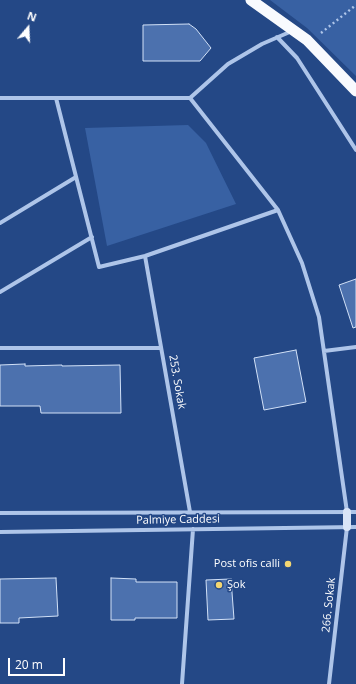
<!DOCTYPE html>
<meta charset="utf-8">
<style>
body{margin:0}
#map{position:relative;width:356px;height:684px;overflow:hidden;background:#244886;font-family:"Open Sans",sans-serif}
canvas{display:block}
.north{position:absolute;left:8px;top:8px;width:40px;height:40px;-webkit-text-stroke:3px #244886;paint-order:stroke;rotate:19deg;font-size:11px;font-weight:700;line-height:16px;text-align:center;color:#fff}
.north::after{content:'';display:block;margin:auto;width:14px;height:18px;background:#fff;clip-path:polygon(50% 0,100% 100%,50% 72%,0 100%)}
.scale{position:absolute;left:8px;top:658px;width:57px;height:18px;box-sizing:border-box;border:2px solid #fff;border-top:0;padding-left:5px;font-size:12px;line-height:14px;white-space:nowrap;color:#fff;-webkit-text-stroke:3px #244886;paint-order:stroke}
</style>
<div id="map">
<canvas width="356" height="684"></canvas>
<div class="north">N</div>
<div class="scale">20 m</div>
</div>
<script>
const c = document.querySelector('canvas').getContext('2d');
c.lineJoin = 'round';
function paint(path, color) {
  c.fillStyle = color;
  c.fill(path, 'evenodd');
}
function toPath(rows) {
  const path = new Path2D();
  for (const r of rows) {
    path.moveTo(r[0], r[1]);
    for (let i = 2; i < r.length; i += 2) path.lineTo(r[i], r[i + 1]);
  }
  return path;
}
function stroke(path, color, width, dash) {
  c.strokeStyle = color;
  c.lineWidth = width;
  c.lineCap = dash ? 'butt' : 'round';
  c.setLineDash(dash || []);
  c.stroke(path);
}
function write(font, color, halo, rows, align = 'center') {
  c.font = font + ' "Open Sans",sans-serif';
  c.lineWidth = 3;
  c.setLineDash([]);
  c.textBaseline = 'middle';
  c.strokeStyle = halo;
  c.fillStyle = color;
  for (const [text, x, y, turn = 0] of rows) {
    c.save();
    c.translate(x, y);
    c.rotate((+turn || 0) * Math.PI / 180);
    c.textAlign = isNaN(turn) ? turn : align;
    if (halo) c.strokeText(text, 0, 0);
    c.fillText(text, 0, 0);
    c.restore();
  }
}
const green = toPath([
 [270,0,356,0,356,76,307,28],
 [188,125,206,143,236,204,107,246,85,128]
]);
const building = toPath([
 [189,24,196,29,211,48,200,61,143,61,143,25,189,24],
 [356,279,356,327,353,328,339,285,356,279],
 [296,350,306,402,264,410,254,358,296,350],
 [25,364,25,366,62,365,62,366,120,365,121,413,41,413,40,406,0,406,0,365,25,364],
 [56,578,58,616,19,618,19,623,0,623,0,579,56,578],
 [111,578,136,579,136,582,177,582,177,618,135,618,135,620,111,620,111,578],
 [231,579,234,619,208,620,206,580,231,579]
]);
const path = toPath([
 [321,33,356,5]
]);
const minor = toPath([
 [277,37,297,58,356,150],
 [0,98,190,98,278,210,302,263,319,317,347,512],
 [56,98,99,267,145,256,278,210],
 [190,98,228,64,262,44,292,31],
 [0,223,76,177],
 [145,256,190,512],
 [0,292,92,237],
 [0,348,161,348],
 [324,351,356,347],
 [0,513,356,512],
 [0,532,356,527],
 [182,684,193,529],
 [329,684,347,527]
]);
const secondary = toPath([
 [347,527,347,512]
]);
const trunk = toPath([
 [251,0,307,40,356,91]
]);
const markers = [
 [288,564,4,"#f3d672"],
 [219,585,4,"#f3d672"]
];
const streetNames = [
 ["253. Sokak",177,382,80],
 ["Palmiye Caddesi",178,520,-1],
 ["266. Sokak",329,605,-84]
];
const poiNames = [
 ["Post ofis calli",280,564],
 ["Şok",227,585,"left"]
];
paint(green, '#3861a3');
paint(building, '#4c71ae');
stroke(building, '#d2e1f7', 1);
stroke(path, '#aec5e9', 2.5, [2, 3]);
stroke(minor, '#aec5e9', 4);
stroke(secondary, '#d9e4f7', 8);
stroke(trunk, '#f8fafe', 11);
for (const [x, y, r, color] of markers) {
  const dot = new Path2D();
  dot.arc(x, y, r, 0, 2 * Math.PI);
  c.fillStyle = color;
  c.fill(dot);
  stroke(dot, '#244886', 1.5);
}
write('11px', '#fff', '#244886', streetNames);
write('11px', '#fff', '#244886', poiNames, 'right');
</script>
